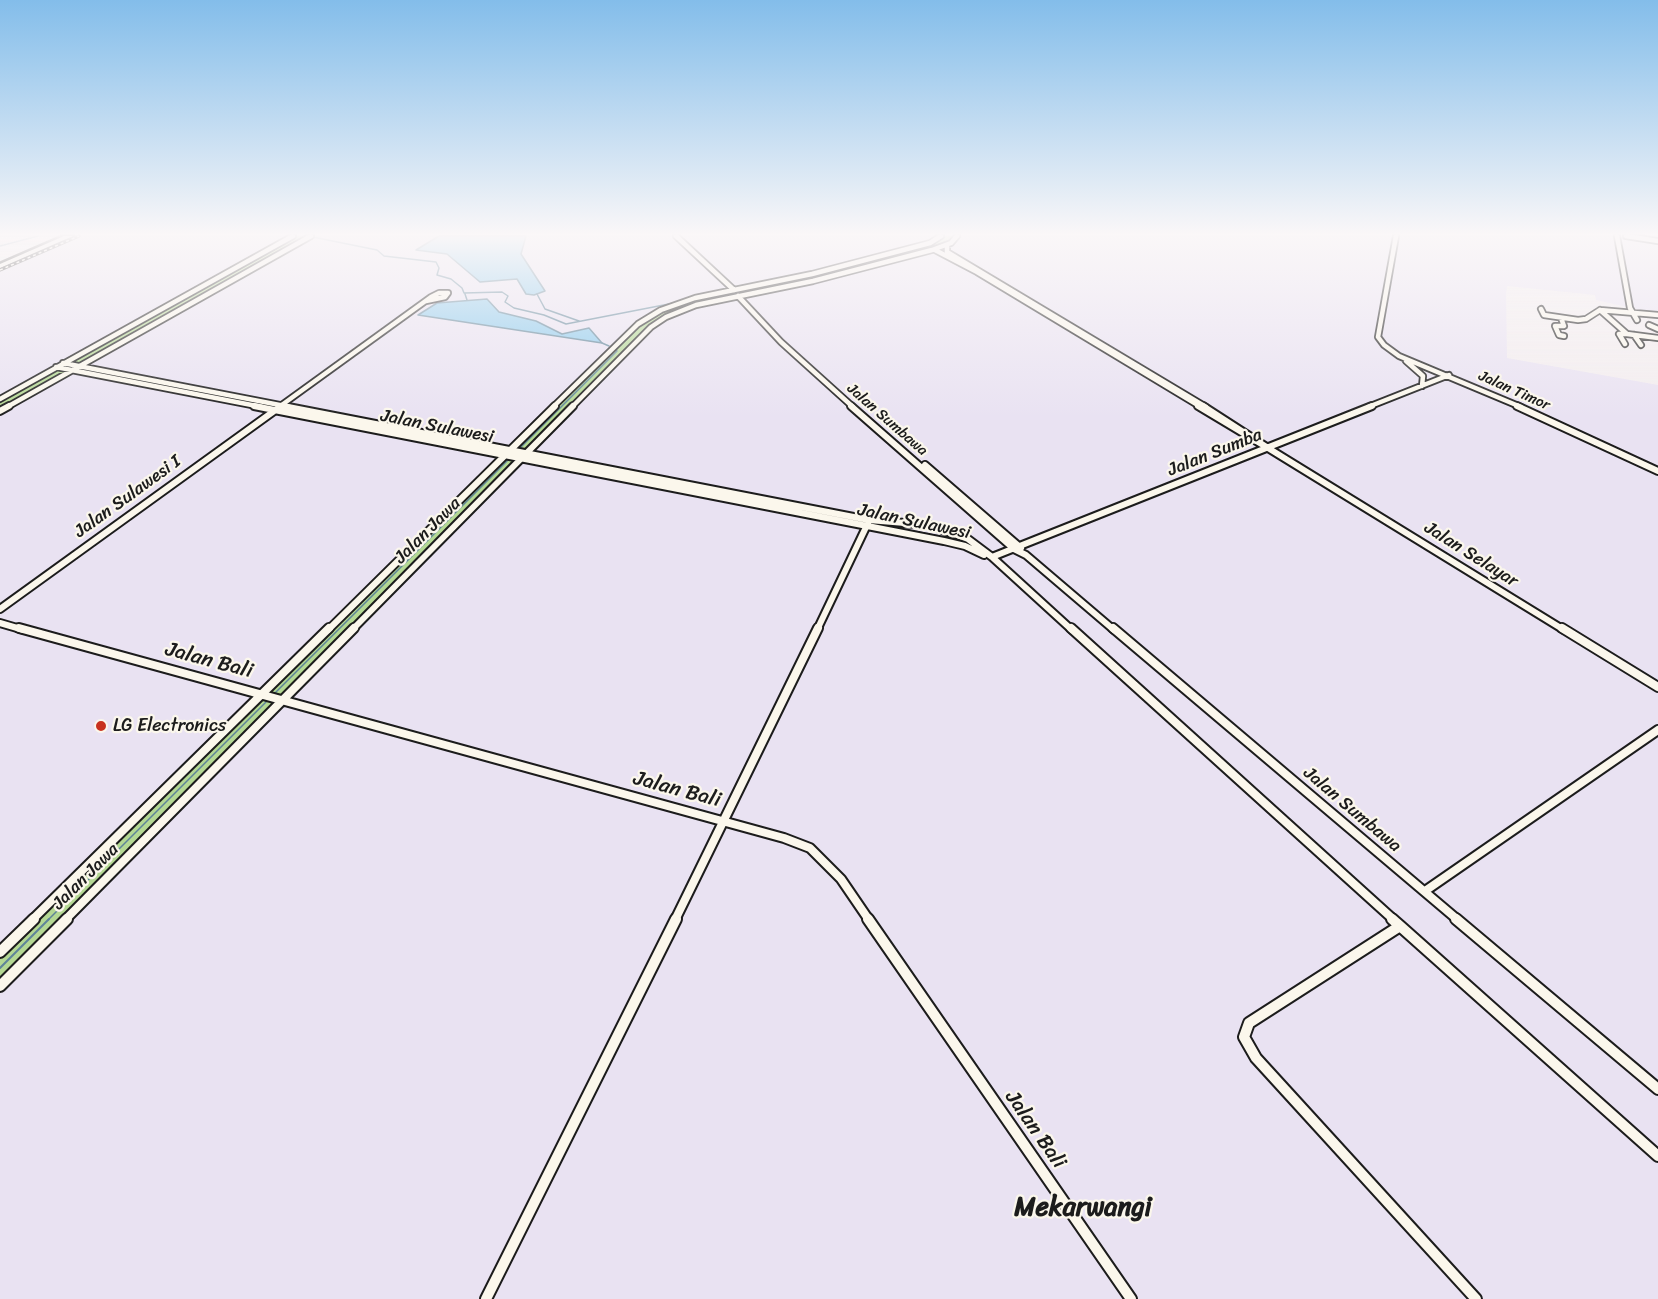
<!DOCTYPE html>
<style>
body{margin:0}
canvas{display:block;background:#f3edef}
</style>
<canvas width="1658" height="1299"></canvas>
<script>
const c = document.querySelector('canvas').getContext('2d');
c.lineJoin = 'round';
function paint(path, color) {
  c.fillStyle = color;
  c.fill(path, 'evenodd');
}
function toPath(rows) {
  const path = new Path2D();
  for (const r of rows) {
    path.moveTo(r[0], r[1]);
    for (let i = 2; i < r.length; i += 2) path.lineTo(r[i], r[i + 1]);
  }
  return path;
}
function stroke(path, color, width, dash) {
  c.strokeStyle = color;
  c.lineWidth = width;
  c.lineCap = dash ? 'butt' : 'round';
  c.setLineDash(dash || []);
  c.stroke(path);
}
function write(font, color, halo, rows, align = 'center') {
  c.font = font + ' Sriracha,sans-serif';
  c.lineWidth = 4.5;
  c.setLineDash([]);
  c.textBaseline = 'middle';
  c.strokeStyle = halo;
  c.fillStyle = color;
  for (const [text, x, y, turn = 0] of rows) {
    c.save();
    c.translate(x, y);
    c.rotate((+turn || 0) * Math.PI / 180);
    c.textAlign = isNaN(turn) ? turn : align;
    if (halo) c.strokeText(text, 0, 0);
    c.fillText(text, 0, 0);
    c.restore();
  }
}
const built = toPath([
 [80,236,1658,236,1658,314,1596,300,1595,295,1507,286,1506,294,1507,358,1658,385,1658,1299,0,1299,0,272]
]);
const green = toPath([
 [293,236,311,236,78,366,63,363],
 [941,236,957,236,951,243,854,270,846,265,930,243],
 [842,266,850,271,707,302,658,322,525,453,508,450,638,324,676,303],
 [56,367,71,370,0,410,0,399],
 [503,455,520,458,0,986,0,952]
]);
const water = toPath([
 [439,236,526,236,521,254,545,291,534,295,526,294,517,279,480,282,447,254,416,250,439,236],
 [487,299,499,312,536,321,562,334,589,328,602,343,418,315,437,303,487,299]
]);
const streamFar1 = toPath([
 [313,237,377,250,384,256,436,262,439,268,437,275,451,279,462,288,464,293,502,292,508,296,505,302,514,308,544,315,566,324,674,303],
 [0,246,38,236],
 [734,292,843,269],
 [465,294,467,300],
 [537,294,545,309,579,321],
 [602,343,609,346],
 [520,448,617,351,616,349],
 [274,694,510,458],
 [48,920,268,700]
]);
const stream = toPath([
 [0,968,49,919]
]);
const minorFar3 = toPath([
 [676,236,734,290],
 [1396,236,1378,337,1384,345,1399,356,1521,407],
 [1617,236,1630,308,1637,320],
 [1626,236,1658,241],
 [947,245,947,252,1206,407],
 [935,250,977,272,1201,407],
 [738,296,781,342,853,407],
 [1541,309,1544,315,1578,320,1586,319,1600,310,1658,315],
 [1600,310,1627,334,1658,338],
 [1561,318,1564,326,1555,326,1559,335,1564,336],
 [1649,325,1658,329],
 [1634,335,1641,345],
 [1625,344,1619,334,1627,334],
 [1406,361,1423,376,1422,386],
 [63,363,290,407],
 [56,367,262,407],
 [0,399,293,236],
 [7,407,311,236],
 [279,407,431,297,439,293,448,293,445,297,426,301],
 [553,407,638,324,661,310,695,298,812,274,930,243,941,236],
 [572,407,651,327,666,317,696,305,813,281,932,250,951,243,957,236],
 [1368,407,1449,375]
]);
const minorFar2 = toPath([
 [254,406,944,541,965,546,984,555],
 [283,406,869,520,929,525,968,539,992,557,1072,630],
 [851,406,1014,549,1026,555,1114,630],
 [1198,406,1268,448,1203,406],
 [1517,406,1658,471],
 [0,411,9,406],
 [1268,448,1564,630],
 [925,465,1021,548],
 [992,557,1372,406],
 [0,609,281,406],
 [0,623,24,630],
 [328,630,555,406],
 [352,630,573,406],
 [817,630,868,523]
]);
const minorFar1 = toPath([
 [19,628,784,838,810,848,841,879,869,920],
 [1071,628,1394,920],
 [1113,628,1458,920],
 [1562,628,1658,687],
 [1425,891,1658,730],
 [32,920,329,628],
 [65,920,354,628],
 [675,920,818,628]
]);
const minor = toPath([
 [868,919,1131,1299],
 [1392,919,1400,926,1249,1023,1244,1037,1256,1058,1476,1299],
 [1456,919,1658,1089],
 [1400,926,1658,1156],
 [0,952,34,919],
 [0,986,67,919],
 [486,1299,676,919]
]);
const highway = toPath([
 [64,236,73,236,0,268,0,264,64,236]
]);
const rail = toPath([
 [0,270,79,236]
]);
const markers = [
 [101,726,6,"#c8321e"]
];
const farStreetnames = [
 ["Jalan Timor",1514,391,24],
 ["Jalan Sumbawa",887,420,41]
];
const streetNames = [
 ["Jalan Sulawesi",437,427,11],
 ["Jalan Sumba",1215,453,-22],
 ["Jalan Sulawesi I",128,497,-36],
 ["Jalan Sulawesi",914,522,12],
 ["Jalan Jawa",428,531,-45],
 ["Jalan Selayar",1471,555,32],
 ["Jalan Sumbawa",1352,810,40],
 ["Jalan Jawa",86,877,-45]
];
const poiNames = [
 ["LG Electronics",113,726]
];
const nearStreetnames = [
 ["Jalan Bali",209,661,15],
 ["Jalan Bali",677,790,15],
 ["Jalan Bali",1035,1130,55]
];
const nearQuarternames = [
 ["Mekarwangi",1083,1208]
];
paint(built, '#e9e2f2');
paint(green, '#b4d893');
paint(water, '#8ccaed');
stroke(water, '#5f8499', 1.5);
stroke(streamFar1, '#5f8499', 1.5);
stroke(stream, '#5f8499', 2);
stroke(minorFar3, '#1c1c1c', 8);
stroke(minorFar2, '#1c1c1c', 10);
stroke(minorFar1, '#1c1c1c', 12);
stroke(minor, '#1c1c1c', 14);
stroke(highway, '#1c1c1c', 5);
stroke(minorFar3, '#fbf7ec', 4.5);
stroke(minorFar2, '#fbf7ec', 6);
stroke(minorFar1, '#fbf7ec', 8);
stroke(minor, '#fbf7ec', 10);
paint(highway, '#fbf7ec');
stroke(rail, '#1c1c1c', 3);
stroke(rail, '#fbf7ec', 1.5, [3]);
const sky = c.createLinearGradient(0, 0, 0, 418);
sky.addColorStop(0, '#83bdea');
sky.addColorStop(0.56, '#faf7f8');
sky.addColorStop(1, '#faf7f800');
c.fillStyle = sky;
c.fillRect(0, 0, 1658, 418);
for (const [x, y, r, color] of markers) {
  const dot = new Path2D();
  dot.arc(x, y, r, 0, 2 * Math.PI);
  c.fillStyle = color;
  c.fill(dot);
  stroke(dot, '#fbf7ec', 2);
}
write('15px', '#1c1c1c', '#fbf7ec', farStreetnames);
write('18px', '#1c1c1c', '#fbf7ec', streetNames);
write('18px', '#1c1c1c', '#fbf7ec', poiNames, 'left');
write('21px', '#1c1c1c', '#fbf7ec', nearStreetnames);
write('bold 26px', '#1c1c1c', '#fbf7ec', nearQuarternames);
</script>
